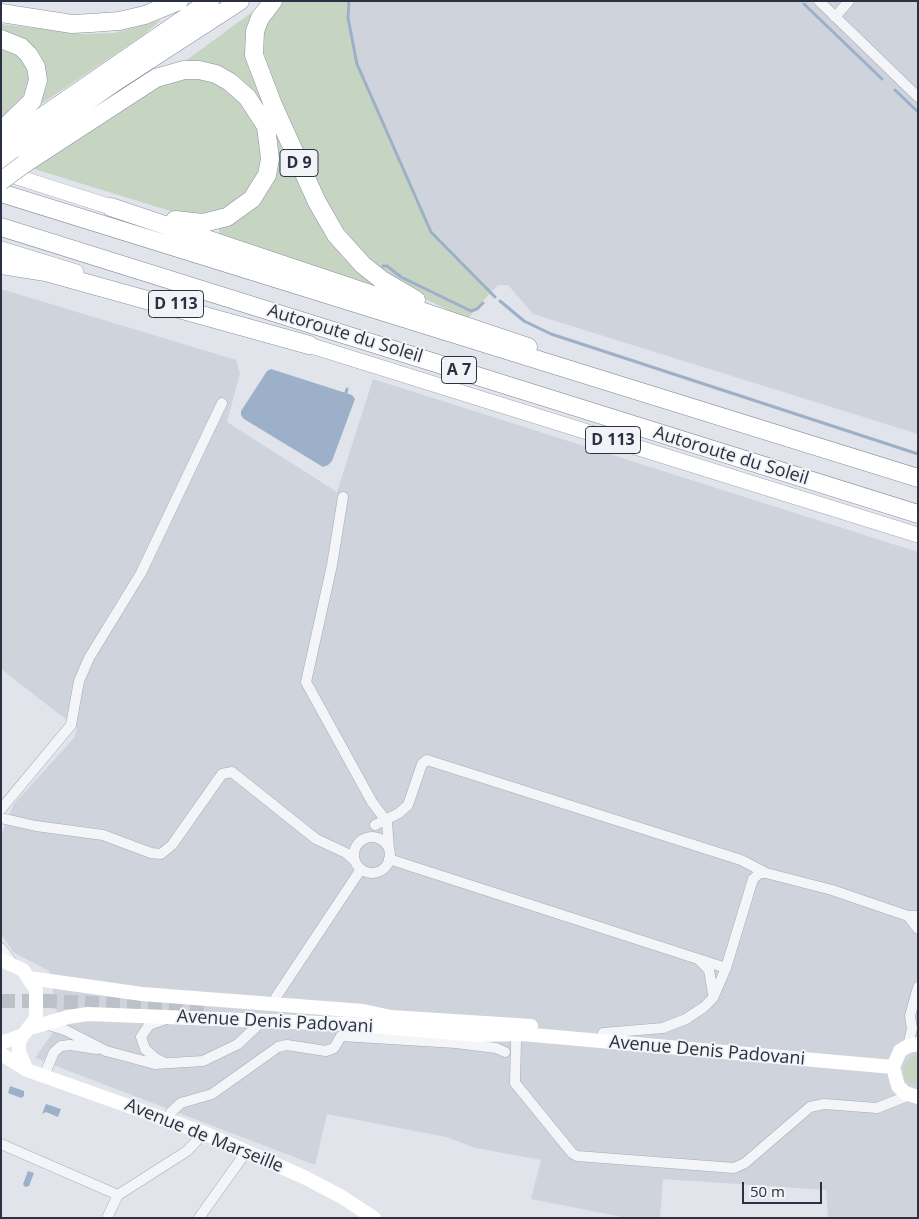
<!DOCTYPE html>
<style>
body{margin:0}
#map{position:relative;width:919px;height:1219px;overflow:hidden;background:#e1e4ea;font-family:"Open Sans",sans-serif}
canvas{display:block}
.frame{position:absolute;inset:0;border:2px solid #293142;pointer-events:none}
.scale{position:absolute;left:742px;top:1182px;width:80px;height:22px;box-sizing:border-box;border:2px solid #293142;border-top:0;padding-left:6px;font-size:15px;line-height:18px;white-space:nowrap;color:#293142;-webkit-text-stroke:4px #f1f3f7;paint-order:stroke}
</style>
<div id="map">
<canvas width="919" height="1219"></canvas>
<div class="frame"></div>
<div class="scale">50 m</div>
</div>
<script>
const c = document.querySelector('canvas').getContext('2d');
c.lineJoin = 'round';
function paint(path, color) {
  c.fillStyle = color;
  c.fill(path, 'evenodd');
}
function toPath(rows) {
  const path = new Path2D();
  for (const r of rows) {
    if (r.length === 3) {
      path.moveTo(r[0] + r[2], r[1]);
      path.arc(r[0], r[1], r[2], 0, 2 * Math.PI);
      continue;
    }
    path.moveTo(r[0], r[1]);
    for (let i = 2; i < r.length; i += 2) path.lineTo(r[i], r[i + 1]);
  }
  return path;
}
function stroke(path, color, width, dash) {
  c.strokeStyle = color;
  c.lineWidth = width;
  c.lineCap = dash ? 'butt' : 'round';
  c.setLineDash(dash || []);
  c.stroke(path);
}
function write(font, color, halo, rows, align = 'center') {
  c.font = font + ' "Open Sans",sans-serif';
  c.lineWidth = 4;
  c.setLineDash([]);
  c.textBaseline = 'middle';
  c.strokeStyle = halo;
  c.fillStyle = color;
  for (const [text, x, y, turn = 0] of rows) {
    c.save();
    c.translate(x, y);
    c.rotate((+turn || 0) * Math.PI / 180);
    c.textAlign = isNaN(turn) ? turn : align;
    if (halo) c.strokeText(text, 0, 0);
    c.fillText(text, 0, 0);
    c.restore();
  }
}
const built = toPath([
 [351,1,918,1,918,434,533,314,508,285,498,285,492,291,434,234,358,63,349,17],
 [1,289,236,360,240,373,227,422,337,492,373,379,918,552,918,1218,828,1218,826,1190,663,1179,660,1218,627,1218,531,1199,541,1160,476,1148,446,1137,327,1114,315,1165,35,1058,59,1023,49,971,13,952,1,934,1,835,14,804,74,738,77,728,1,669]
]);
const green = toPath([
 [281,1,351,1,349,17,358,63,434,234,492,291,467,319,421,297,367,258,342,234,326,209,260,52,262,28],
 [255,10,249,32,312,201,389,291,219,234,219,228,269,187,265,112,184,62],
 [161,20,142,36,41,104,39,101,45,84,1,35,1,24,84,34,114,33],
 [1,48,12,52,23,61,29,72,28,84,23,99,1,124],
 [177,77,210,79,240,98,260,128,262,168,254,188,223,212,203,217,183,215,31,168,140,94],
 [918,1054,918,1087,905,1080,903,1069,907,1060]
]);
const water = toPath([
 [271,369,352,395,355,399,332,461,328,465,323,467,244,419,241,415,241,411,267,371],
 [10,1086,24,1091,24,1096,21,1098,8,1093],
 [46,1104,61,1109,58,1117,46,1112,42,1114],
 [28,1171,34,1173,29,1186,25,1187,23,1184]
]);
const stream = toPath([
 [349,1,348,18,357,64,431,232,495,297],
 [804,4,882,79],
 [895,90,918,112],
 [383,266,387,266,401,277,471,311,477,309,483,303],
 [500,301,524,321,551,334,918,454],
 [346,393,347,389]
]);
const secondaryTunnel = toPath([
 [1,1001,49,1001,211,1009]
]);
const street = toPath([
 [819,1,918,97],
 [835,17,849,1],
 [343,497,332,565,306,682,372,802,387,822,389,849],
 [1,809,71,725,79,681,89,658,141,573,222,403],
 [1,818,36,826,103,835,151,853,161,854,172,845,222,774,232,772,316,839,346,853,355,861],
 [375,825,399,813,408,805,422,764,427,760,741,860,766,873,832,890,908,916,918,916],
 [372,855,18],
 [389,859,726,968],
 [908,916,918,929],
 [1,948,13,964],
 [700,961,709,970,713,994],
 [276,997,361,869],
 [45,1024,65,1030,106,1051,155,1064,203,1061,238,1044,257,1026],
 [603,1033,663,1028,686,1019,704,1007,713,998,726,968,753,879,760,873,766,873],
 [522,1034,516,1041,515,1083,572,1153,577,1156,734,1168,745,1163,810,1107,824,1104,877,1108,910,1095],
 [341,1036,456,1043,496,1048,505,1052],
 [908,1046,912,1028,910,1016,918,987],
 [163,1062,155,1058,145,1049,141,1037,149,1025,166,1019],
 [44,1076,54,1052,61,1046,70,1045,97,1049],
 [168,1120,171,1112,181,1103,212,1094,278,1047,287,1045,326,1051,334,1048,341,1036],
 [1,1144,118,1195],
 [107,1218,118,1195,187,1151,204,1133],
 [199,1218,246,1152]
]);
const secondary = toPath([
 [1,960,23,970,34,987],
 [29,978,142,994,363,1011,391,1017,531,1026],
 [30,1028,68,1017,88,1014,346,1024,477,1035,522,1034,893,1067],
 [23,1035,19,1042,19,1052,27,1070],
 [1,1043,23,1035,34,1021],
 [918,1044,908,1046,900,1051,893,1067,898,1086,905,1093,918,1097],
 [1,1054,27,1070,204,1133,304,1177,342,1197,374,1218]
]);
const primary = toPath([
 [1,172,111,207],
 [1,249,76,272],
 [299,342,918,535]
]);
const highway = toPath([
 [273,1,260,18,255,31,254,55,273,105,317,202,336,235,363,265,382,280,416,300],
 [1,13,72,24,91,23,119,21,145,15,179,1],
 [1,39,21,47,29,55,36,67,38,80,32,101,1,131],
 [1,145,210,1],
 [1,162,115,82,240,1],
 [24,164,156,78,184,70,199,70,216,74,230,82,247,97,266,126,270,159,267,175,252,199,227,217,203,223,175,220],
 [1,193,918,478],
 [111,207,528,347],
 [1,227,918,514],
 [1,265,46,272,309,345]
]);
const secondaryBridge = toPath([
 [36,991,36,1014]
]);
const highwayBridge = toPath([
 [1,181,24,164]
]);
const shields = [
 [299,163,38],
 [176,304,55],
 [459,370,35],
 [613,440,55]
];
const shieldNames = [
 ["D 9",299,163],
 ["D 113",176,304],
 ["A 7",459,370],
 ["D 113",613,440]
];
const streetNames = [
 ["Autoroute du Soleil",345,334,17],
 ["Autoroute du Soleil",731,456,17],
 ["Avenue Denis Padovani",275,1022,3],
 ["Avenue Denis Padovani",707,1051,5],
 ["Avenue de Marseille",204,1136,22]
];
paint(built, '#cfd3dc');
paint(green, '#c6d4c2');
paint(water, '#9cb0ca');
stroke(stream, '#9cb0ca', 3);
stroke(secondaryTunnel, '#bcc0c8', 14, [14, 7]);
stroke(street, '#a6abb4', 11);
stroke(primary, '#a1a8b6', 16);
stroke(highway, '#8991a1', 19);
stroke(street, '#f4f5f8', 10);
stroke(secondary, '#fff', 14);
stroke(primary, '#fff', 15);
stroke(highway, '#fff', 18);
stroke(highwayBridge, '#8991a1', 19, []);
stroke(secondaryBridge, '#fff', 14);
stroke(highwayBridge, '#fff', 18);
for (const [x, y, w] of shields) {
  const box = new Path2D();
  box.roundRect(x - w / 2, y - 13.5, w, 27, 4);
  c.fillStyle = '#f1f3f7';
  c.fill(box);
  stroke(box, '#293142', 1);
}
write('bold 16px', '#293142', null, shieldNames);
write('18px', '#293142', '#f1f3f7', streetNames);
</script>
